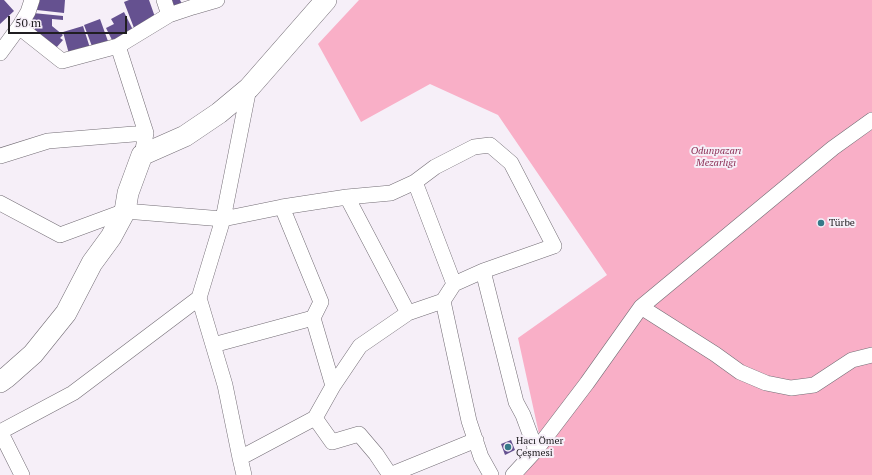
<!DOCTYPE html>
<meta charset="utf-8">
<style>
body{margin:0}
#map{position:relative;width:872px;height:475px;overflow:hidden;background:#f6eff8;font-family:"PT Serif",serif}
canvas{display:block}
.scale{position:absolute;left:8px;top:16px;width:119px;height:18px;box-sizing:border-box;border:2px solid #201e21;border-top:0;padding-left:5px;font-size:12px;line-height:14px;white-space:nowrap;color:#201e21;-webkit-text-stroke:3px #f6eff8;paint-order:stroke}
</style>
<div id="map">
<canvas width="872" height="475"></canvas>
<div class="scale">50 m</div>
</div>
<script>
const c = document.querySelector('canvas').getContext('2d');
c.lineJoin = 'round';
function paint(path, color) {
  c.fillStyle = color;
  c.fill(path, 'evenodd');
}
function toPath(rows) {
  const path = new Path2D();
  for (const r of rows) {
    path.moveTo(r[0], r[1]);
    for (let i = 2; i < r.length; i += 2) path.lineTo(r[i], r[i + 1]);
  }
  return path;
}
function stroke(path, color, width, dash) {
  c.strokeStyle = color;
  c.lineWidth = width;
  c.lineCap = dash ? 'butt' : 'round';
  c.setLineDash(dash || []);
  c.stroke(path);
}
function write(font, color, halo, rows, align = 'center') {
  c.font = font + ' "PT Serif",serif';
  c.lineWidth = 4;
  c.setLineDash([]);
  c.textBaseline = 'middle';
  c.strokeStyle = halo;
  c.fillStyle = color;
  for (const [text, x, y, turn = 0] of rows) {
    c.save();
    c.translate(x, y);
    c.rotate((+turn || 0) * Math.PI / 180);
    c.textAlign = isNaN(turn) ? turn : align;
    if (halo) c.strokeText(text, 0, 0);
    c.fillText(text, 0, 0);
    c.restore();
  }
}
const green = toPath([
 [359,0,872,0,872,475,519,475,541,443,518,338,607,275,498,115,430,84,361,122,318,44]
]);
const building = toPath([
 [0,0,4,0,14,11,0,24],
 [38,0,65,0,64,13,37,10],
 [129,0,149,0,155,17,145,21,146,24,134,28,124,2],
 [168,0,180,0,182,4,172,9],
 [124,12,134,32,113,42,106,28,114,24,111,19],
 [33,13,63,16,63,20,52,19,52,26,63,35,60,38,63,40,56,48,35,34,35,28,32,27],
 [100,19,109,44,93,49,84,25],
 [83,26,90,48,69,54,63,32],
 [511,440,515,450,505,455,501,444]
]);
const street = toPath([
 [164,0,169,15],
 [19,27,62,61,118,46,169,15,193,7,217,0],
 [118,46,146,133],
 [0,53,19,27,28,12,32,0],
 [0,156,48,141,146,133,142,155],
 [415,182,454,284],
 [347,197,408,313],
 [0,203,60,235,125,211,223,219,199,298,73,393,0,432],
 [282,207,347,197,391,193,415,182,435,167,474,147,490,145,511,163,554,246,483,271],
 [199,298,225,385,240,458],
 [443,301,454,284,483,271,516,402,523,415,536,450],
 [641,307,715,354,740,372,766,383,791,388,814,385,852,360,872,355],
 [313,318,333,386],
 [213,345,313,318,321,302,282,207,223,219,249,88],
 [315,418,333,386,360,346,408,313,443,301,469,421,481,457,491,475],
 [0,431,22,475],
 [244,475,240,458,315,418,332,442,359,434,376,454,390,475],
 [390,475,476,440],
 [513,475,536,450,587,383,641,307,833,148,872,120]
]);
const secondary = toPath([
 [0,382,7,377,33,354,66,313,92,263,111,237,125,211,128,193,142,155,185,136,219,113,249,88,326,0]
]);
const markers = [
 [821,223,4,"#367989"],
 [508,447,4,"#367989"]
];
const parkNames = [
 ["Odunpazarı",716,151],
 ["Mezarlığı",716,163]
];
const poiNames = [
 ["Türbe",829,223],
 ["Hacı Ömer",516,441],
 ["Çeşmesi",516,453]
];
paint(green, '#f9afc7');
paint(building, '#655190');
stroke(street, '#736d75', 16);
stroke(secondary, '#736d75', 22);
stroke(street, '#fff', 15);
stroke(secondary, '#fff', 21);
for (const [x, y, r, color] of markers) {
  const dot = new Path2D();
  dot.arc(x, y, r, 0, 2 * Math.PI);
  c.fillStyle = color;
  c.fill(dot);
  stroke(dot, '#f6eff8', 1.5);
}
write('italic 10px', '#8d3157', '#f6eff8', parkNames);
write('10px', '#201e21', '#f6eff8', poiNames, 'left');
</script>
